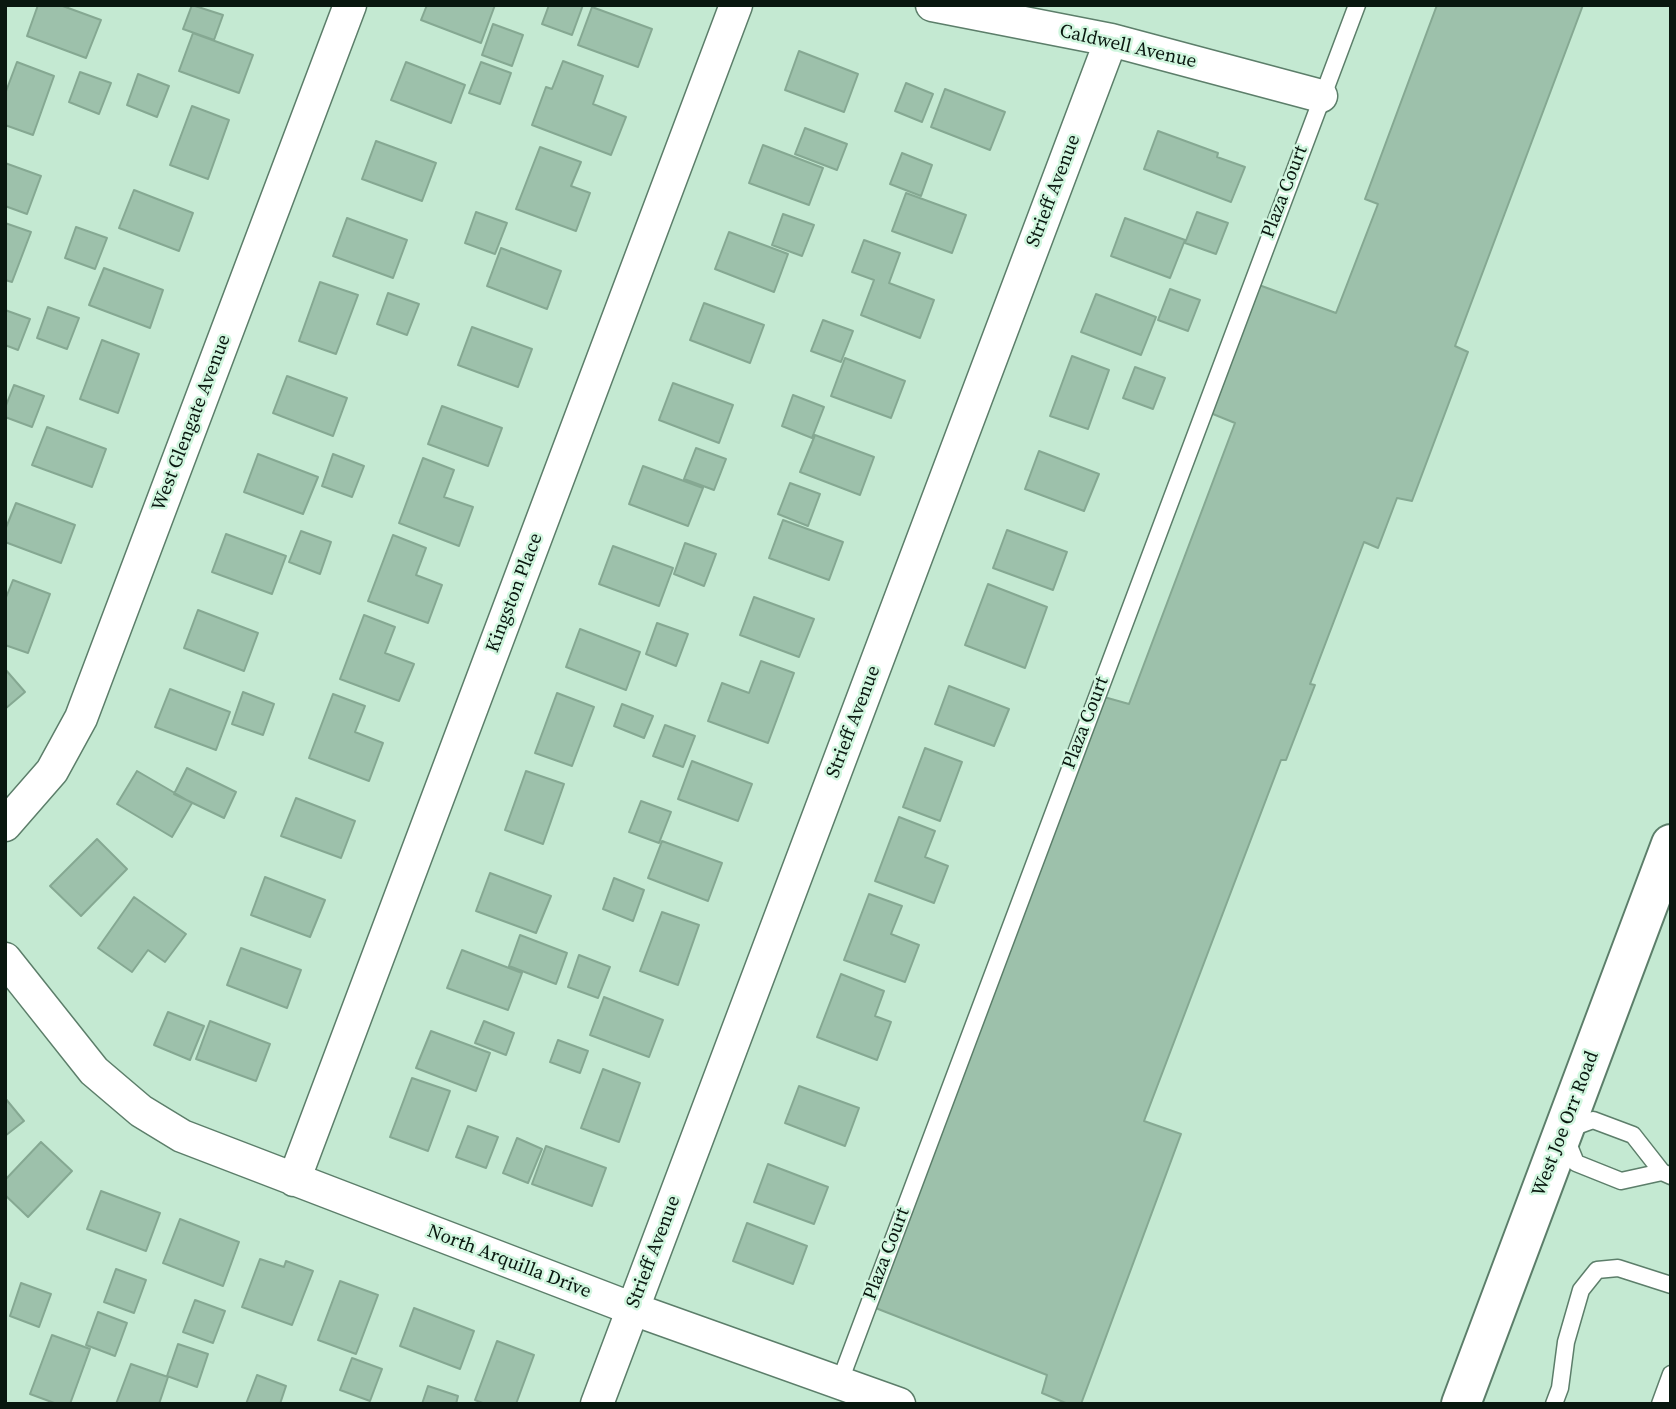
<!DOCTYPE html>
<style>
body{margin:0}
#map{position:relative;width:1676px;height:1409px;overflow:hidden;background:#c4e9d2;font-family:"Source Serif 4",serif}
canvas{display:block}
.frame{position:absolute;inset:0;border:7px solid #09170f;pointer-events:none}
</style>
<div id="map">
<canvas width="1676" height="1409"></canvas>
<div class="frame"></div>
</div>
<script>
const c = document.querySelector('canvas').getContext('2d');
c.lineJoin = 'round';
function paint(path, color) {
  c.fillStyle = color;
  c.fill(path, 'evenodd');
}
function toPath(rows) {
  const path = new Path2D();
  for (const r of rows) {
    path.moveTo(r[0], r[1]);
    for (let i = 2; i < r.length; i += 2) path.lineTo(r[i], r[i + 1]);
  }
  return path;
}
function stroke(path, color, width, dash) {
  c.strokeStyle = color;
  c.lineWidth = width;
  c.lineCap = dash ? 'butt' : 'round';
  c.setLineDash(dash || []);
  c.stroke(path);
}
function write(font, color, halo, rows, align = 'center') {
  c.font = font + ' "Source Serif 4",serif';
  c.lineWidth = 5;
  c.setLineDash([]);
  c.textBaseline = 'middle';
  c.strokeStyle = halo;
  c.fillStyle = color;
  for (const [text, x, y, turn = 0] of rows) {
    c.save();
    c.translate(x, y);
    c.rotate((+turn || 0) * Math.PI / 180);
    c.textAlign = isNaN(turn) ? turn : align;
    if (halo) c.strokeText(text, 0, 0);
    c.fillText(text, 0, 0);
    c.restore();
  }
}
const building = toPath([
 [38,5,60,5,101,20,86,58,27,36,38,5],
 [192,5,223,15,214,40,183,29,192,5],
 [427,5,495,5,481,43,421,20,427,5],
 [549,5,583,5,572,35,542,24,549,5],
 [1437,5,1583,5,1455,346,1468,352,1412,501,1397,498,1378,548,1364,542,1310,684,1315,685,1286,760,1281,760,1144,1121,1181,1134,1081,1404,1068,1404,1042,1393,1047,1375,873,1307,1104,697,1129,704,1235,423,1208,412,1259,285,1336,313,1378,204,1365,199,1437,5],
 [592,7,652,29,638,67,578,45,592,7],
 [493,24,523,35,512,66,482,55,493,24],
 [193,33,253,55,239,93,179,71,193,33],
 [799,51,858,74,844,112,785,90,799,51],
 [563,61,603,76,593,104,626,117,611,155,532,125,546,87,552,89,563,61],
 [17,62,54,76,33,135,5,125,5,94,17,62],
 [406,62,465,85,451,123,391,100,406,62],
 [481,62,511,73,500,104,469,93,481,62],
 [80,72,111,83,99,114,69,102,80,72],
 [138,74,169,86,157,117,127,105,138,74],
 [906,83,933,94,922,122,895,111,906,83],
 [945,89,1005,112,990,150,931,127,945,89],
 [192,106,229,120,208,179,170,165,192,106],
 [805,128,847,144,837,170,795,154,805,128],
 [1158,131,1218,153,1217,157,1245,167,1231,202,1144,169,1158,131],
 [376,141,436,163,422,201,362,179,376,141],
 [763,145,823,168,809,205,749,183,763,145],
 [540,147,581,162,571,186,590,193,576,231,516,209,540,147],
 [902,153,932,165,921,196,890,184,902,153],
 [5,163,41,176,27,214,5,206,5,163],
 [134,190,193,213,179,251,119,228,134,190],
 [906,193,966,215,952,253,892,231,906,193],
 [476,212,507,223,495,254,465,243,476,212],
 [1197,212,1228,223,1216,254,1185,243,1197,212],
 [783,214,814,225,802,256,772,245,783,214],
 [347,218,407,240,393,278,333,256,347,218],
 [1125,218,1185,240,1170,278,1111,256,1125,218],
 [5,223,31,232,12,282,5,280,5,223],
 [76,227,107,238,95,269,65,258,76,227],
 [729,232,788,254,774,292,715,269,729,232],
 [864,240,900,253,889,283,934,300,920,338,861,315,874,280,852,272,864,240],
 [501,248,561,271,547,309,487,286,501,248],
 [104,268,163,290,150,328,89,305,104,268],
 [320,282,358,295,336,354,299,341,320,282],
 [1170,289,1200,300,1188,331,1158,320,1170,289],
 [388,293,419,304,407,335,377,324,388,293],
 [1096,294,1156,317,1141,355,1081,332,1096,294],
 [704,303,764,325,750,363,690,340,704,303],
 [48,307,79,318,67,349,37,338,48,307],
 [5,310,30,319,18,350,5,345,5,310],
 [823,320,853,331,841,362,811,351,823,320],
 [472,327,532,349,518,387,458,365,472,327],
 [102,340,139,354,118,413,80,399,102,340],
 [1072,356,1109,370,1088,429,1050,416,1072,356],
 [845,358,905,381,891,418,831,396,845,358],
 [1135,367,1165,378,1153,409,1123,398,1135,367],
 [287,376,347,398,333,436,273,413,287,376],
 [673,383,733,405,719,443,659,420,673,383],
 [14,385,44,396,32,427,5,417,5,408,14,385],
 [793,395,824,407,812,438,782,426,793,395],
 [442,406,502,428,488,466,428,444,442,406],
 [47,427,106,449,92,487,32,465,47,427],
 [815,435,874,457,860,495,800,472,815,435],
 [696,448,726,459,714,490,684,479,696,448],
 [1039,451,1099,474,1084,511,1025,489,1039,451],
 [258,454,318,477,303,514,244,492,258,454],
 [333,454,364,466,352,497,322,486,333,454],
 [423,458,454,470,444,497,473,507,459,546,399,523,423,458],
 [643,466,703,488,688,526,629,504,643,466],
 [790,483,820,494,808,526,778,514,790,483],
 [16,503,75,525,61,563,5,542,5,530,16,503],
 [783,520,843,542,829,580,769,558,783,520],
 [1007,530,1067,552,1053,590,993,568,1007,530],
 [301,531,331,542,320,574,289,562,301,531],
 [226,534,286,556,272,594,212,572,226,534],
 [393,535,426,548,416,575,442,585,428,623,368,601,393,535],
 [685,543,716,554,704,586,674,574,685,543],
 [613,546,673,568,659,606,599,584,613,546],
 [13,580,50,594,28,653,5,645,5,600,13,580],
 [988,584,1047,607,1025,668,965,645,988,584],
 [754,597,814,619,799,657,740,635,754,597],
 [198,610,258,633,244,671,184,648,198,610],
 [364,615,395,627,385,653,414,664,399,701,340,679,364,615],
 [657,623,688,634,676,666,646,654,657,623],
 [580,629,640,652,626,690,566,667,580,629],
 [761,661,794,673,768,743,708,721,722,683,749,693,761,661],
 [5,669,25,692,5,709,5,669],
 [949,686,1009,709,994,746,935,724,949,686],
 [170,689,230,712,216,750,155,727,170,689],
 [243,692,274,704,263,735,232,724,243,692],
 [557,693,594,707,572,766,535,753,557,693],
 [333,694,365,706,355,732,383,743,369,781,309,758,333,694],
 [622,704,653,716,644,738,614,726,622,704],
 [665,725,695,736,683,767,653,756,665,725],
 [925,748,962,762,940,821,903,807,925,748],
 [692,761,752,784,738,821,678,799,692,761],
 [187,768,236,792,224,818,174,794,187,768],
 [137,771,192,803,172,837,117,804,137,771],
 [526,771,564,784,543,844,505,830,526,771],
 [296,798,355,821,341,858,281,836,296,798],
 [641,801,671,812,659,843,629,832,641,801],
 [899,817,935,831,925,857,948,866,934,903,875,881,899,817],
 [97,839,127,869,81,916,50,886,97,839],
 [662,841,722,863,708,901,648,878,662,841],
 [490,873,551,896,536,933,476,911,490,873],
 [265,877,325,900,310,937,251,915,265,877],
 [614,878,644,890,633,921,603,909,614,878],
 [869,894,902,906,891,934,919,945,905,982,844,960,869,894],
 [134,897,186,934,165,962,148,950,132,972,98,948,134,897],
 [662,912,699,925,678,985,640,971,662,912],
 [520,935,567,953,556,984,509,966,520,935],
 [241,948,301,970,287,1008,227,985,241,948],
 [462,950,522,973,508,1010,447,988,462,950],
 [579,955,610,967,598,998,568,987,579,955],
 [841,974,884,991,875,1016,891,1022,877,1060,817,1037,841,974],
 [604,997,663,1020,649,1057,590,1035,604,997],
 [168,1012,204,1026,190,1060,154,1045,168,1012],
 [210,1021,270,1044,256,1081,196,1059,210,1021],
 [484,1021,514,1033,506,1055,475,1043,484,1021],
 [431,1031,490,1053,476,1091,416,1068,431,1031],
 [558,1040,588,1051,580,1073,550,1062,558,1040],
 [603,1069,640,1083,619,1142,581,1128,603,1069],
 [412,1078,450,1091,428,1151,390,1137,412,1078],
 [799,1086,859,1108,845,1146,785,1123,799,1086],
 [5,1098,24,1121,5,1136,5,1098],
 [468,1126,498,1137,486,1168,456,1157,468,1126],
 [517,1138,542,1149,528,1183,503,1173,517,1138],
 [41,1142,72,1171,28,1217,5,1195,5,1180,41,1142],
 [546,1146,606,1168,592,1206,532,1184,546,1146],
 [768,1164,828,1187,814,1224,754,1202,768,1164],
 [101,1191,160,1213,146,1251,87,1229,101,1191],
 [180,1219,239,1242,223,1286,163,1263,180,1219],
 [747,1223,807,1246,793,1284,733,1261,747,1223],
 [260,1259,284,1267,286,1261,313,1271,292,1325,242,1307,260,1259],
 [116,1269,146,1280,134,1313,104,1302,116,1269],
 [340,1281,378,1295,356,1354,318,1340,340,1281],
 [21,1283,51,1294,39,1327,10,1316,21,1283],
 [195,1300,225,1311,213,1343,183,1332,195,1300],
 [414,1308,474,1331,460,1369,400,1346,414,1308],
 [98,1312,127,1323,115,1356,86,1345,98,1312],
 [52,1335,90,1349,70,1404,57,1404,30,1394,52,1335],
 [497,1341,534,1355,516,1404,485,1404,475,1400,497,1341],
 [178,1344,208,1354,197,1387,167,1376,178,1344],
 [352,1358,382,1369,370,1401,340,1390,352,1358],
 [131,1364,168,1377,159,1404,116,1404,131,1364],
 [257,1375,286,1386,280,1404,246,1404,257,1375],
 [428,1386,458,1396,456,1404,422,1404,428,1386]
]);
const service = toPath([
 [1662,1172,1621,1181,1576,1163,1563,1131,1593,1120,1633,1135,1662,1172,1671,1176],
 [840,1381,1357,5],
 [1554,1404,1560,1388,1566,1342,1581,1290,1597,1270,1618,1268,1671,1285],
 [1660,1404,1671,1374]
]);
const minor = toPath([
 [932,5,1111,40,1321,96],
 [5,825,52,771,81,718,350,5],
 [5,959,94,1071,141,1111,182,1136,633,1309,899,1404],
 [294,1180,736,5],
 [597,1404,1111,40]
]);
const tertiary = toPath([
 [1461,1404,1671,844]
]);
const streetNames = [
 ["Caldwell Avenue",1128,47,13],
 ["Strieff Avenue",1054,191,-69],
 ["Plaza Court",1285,192,-69],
 ["West Glengate Avenue",192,423,-69],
 ["Kingston Place",515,593,-69],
 ["Strieff Avenue",854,722,-69],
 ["Plaza Court",1086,723,-69],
 ["West Joe Orr Road",1566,1124,-69],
 ["Strieff Avenue",654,1252,-69],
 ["Plaza Court",887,1254,-69],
 ["North Arquilla Drive",509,1262,21]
];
paint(building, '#9dc1ab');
stroke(building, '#85a892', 2);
stroke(service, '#5c7e6a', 19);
stroke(minor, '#5c7e6a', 35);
stroke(tertiary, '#5c7e6a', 42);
stroke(service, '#fff', 16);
stroke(minor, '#fff', 32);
stroke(tertiary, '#fff', 38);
write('19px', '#09170f', '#d1f6df', streetNames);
</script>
